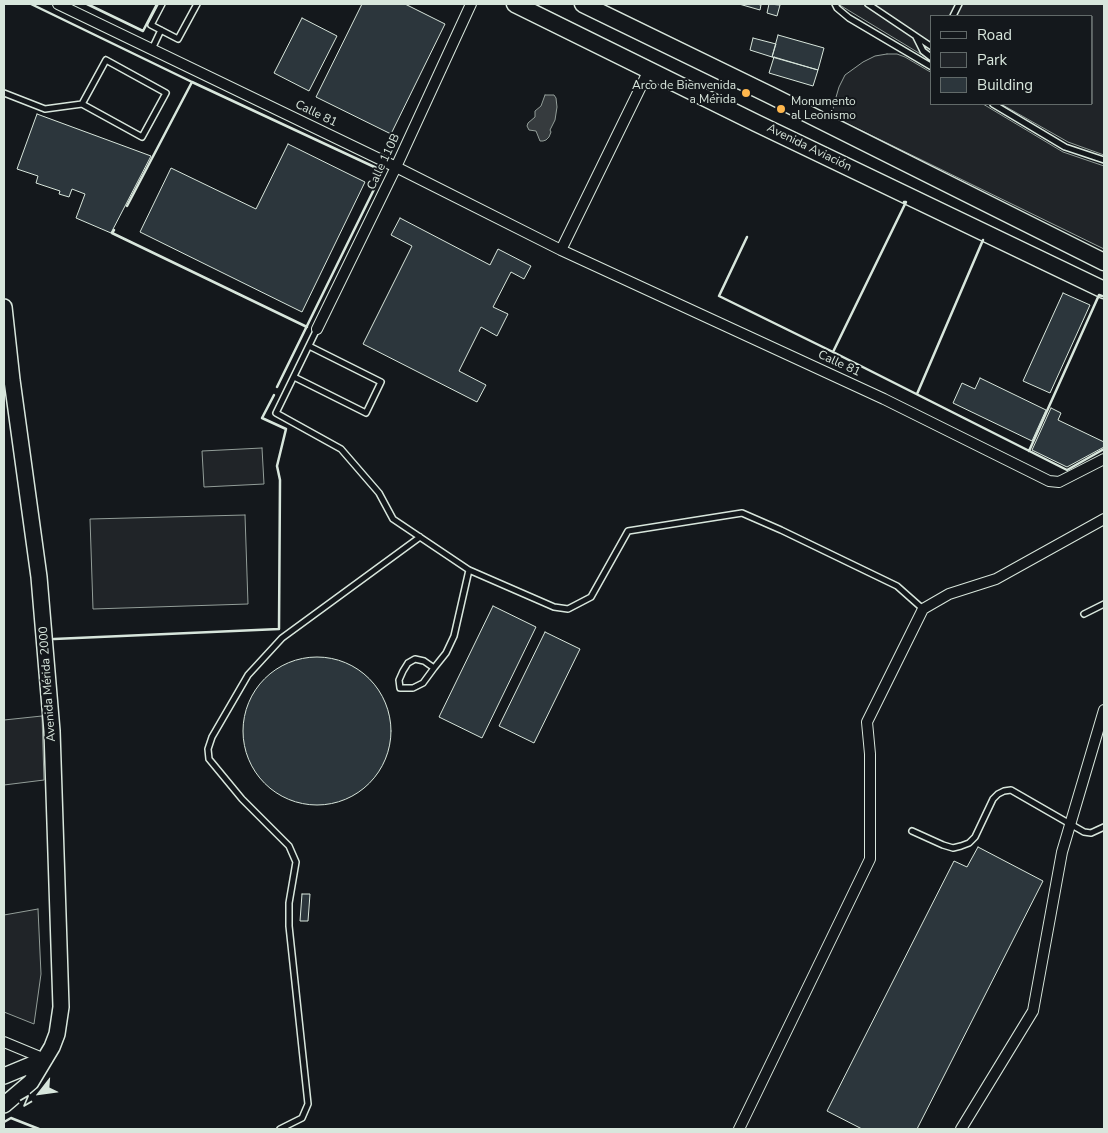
<!DOCTYPE html>
<meta charset="utf-8">
<style>
body{margin:0}
#map{position:relative;width:1108px;height:1133px;overflow:hidden;background:#14181c;font-family:"Nunito Sans",sans-serif}
canvas{display:block}
.frame{position:absolute;inset:0;border:5px solid #d8e6dc;pointer-events:none}
.legend{position:absolute;left:930px;top:15px;width:162px;height:90px;box-sizing:border-box;background:#14181c;border:1px solid #626a69;margin:0;padding:6px 9px;list-style:none;font-size:15px;color:#d8e6dc}
.legend li{display:flex;align-items:center;gap:10px;height:25px}
.legend b{width:25px;border:1px solid #626a69}
.north{position:absolute;left:15px;top:1068px;width:50px;height:50px;-webkit-text-stroke:4px #14181c;paint-order:stroke;rotate:240deg;font-size:14px;font-weight:700;line-height:20px;text-align:center;color:#d8e6dc}
.north::after{content:'';display:block;margin:auto;width:18px;height:22px;background:#d8e6dc;clip-path:polygon(50% 0,100% 100%,50% 72%,0 100%)}
</style>
<div id="map">
<canvas width="1108" height="1133"></canvas>
<div class="frame"></div>
<ul class="legend">
<li><b style="height:6px;background:#14181c"></b>Road</li>
<li><b style="height:14px;background:#202428"></b>Park</li>
<li><b style="height:14px;background:#2c363c"></b>Building</li>
</ul>
<div class="north">N</div>
</div>
<script>
const c = document.querySelector('canvas').getContext('2d');
c.lineJoin = 'round';
function paint(path, color) {
  c.fillStyle = color;
  c.fill(path, 'evenodd');
}
function toPath(rows) {
  const path = new Path2D();
  for (const r of rows) {
    if (r.length === 3) {
      path.moveTo(r[0] + r[2], r[1]);
      path.arc(r[0], r[1], r[2], 0, 2 * Math.PI);
      continue;
    }
    path.moveTo(r[0], r[1]);
    for (let i = 2; i < r.length; i += 2) path.lineTo(r[i], r[i + 1]);
  }
  return path;
}
function stroke(path, color, width, dash) {
  c.strokeStyle = color;
  c.lineWidth = width;
  c.lineCap = dash ? 'butt' : 'round';
  c.setLineDash(dash || []);
  c.stroke(path);
}
function write(font, color, halo, rows, align = 'center') {
  c.font = font + ' "Nunito Sans",sans-serif';
  c.lineWidth = 4;
  c.setLineDash([]);
  c.textBaseline = 'middle';
  c.strokeStyle = halo;
  c.fillStyle = color;
  for (const [text, x, y, turn = 0] of rows) {
    c.save();
    c.translate(x, y);
    c.rotate((+turn || 0) * Math.PI / 180);
    c.textAlign = isNaN(turn) ? turn : align;
    if (halo) c.strokeText(text, 0, 0);
    c.fillText(text, 0, 0);
    c.restore();
  }
}
const green = toPath([
 [838,4,1104,4,1104,155,1068,142,1001,104,1092,104,1092,16,932,16,932,61,838,4],
 [887,54,897,54,905,57,932,73,932,104,983,104,1063,152,1104,166,1104,249,846,123,834,116,833,110,834,104,839,87,845,75,863,62,875,56,887,54],
 [262,448,264,484,204,487,202,451,262,448],
 [245,515,248,604,93,609,90,519,245,515],
 [42,716,44,780,4,785,4,720,42,716],
 [38,909,41,974,34,1024,4,1012,4,915,38,909]
]);
const water = toPath([
 [545,95,554,95,556,98,557,107,555,120,550,130,551,132,549,137,546,140,543,141,540,141,536,131,529,130,527,126,528,123,535,117,535,111,541,106,545,95]
]);
const building = toPath([
 [362,4,405,4,445,24,391,134,316,97,362,4],
 [739,4,756,4,761,5,760,10,739,4],
 [769,4,780,5,777,16,767,13,769,4],
 [302,18,337,36,309,91,274,73,302,18],
 [778,35,824,48,818,70,772,57,778,35],
 [753,38,776,44,772,57,750,50,753,38],
 [774,57,818,70,813,86,769,73,774,57],
 [37,114,151,156,111,233,76,218,85,194,72,189,69,197,59,194,60,191,36,183,38,176,17,169,37,114],
 [288,144,365,182,302,312,140,232,171,168,256,209,288,144],
 [400,218,490,265,498,249,531,266,524,279,511,272,493,307,508,314,497,336,481,327,459,371,486,385,477,402,363,344,412,246,391,235,400,218],
 [1063,293,1090,305,1050,393,1023,381,1063,293],
 [980,378,1046,410,1032,441,953,403,962,383,975,389,980,378],
 [1051,408,1061,413,1058,420,1104,442,1104,447,1067,467,1032,450,1051,408],
 [493,606,536,627,482,738,439,717,493,606],
 [545,632,580,649,534,743,499,726,545,632],
 [317,731,74],
 [978,847,1043,881,917,1129,862,1129,827,1111,954,861,967,867,978,847],
 [302,894,310,894,308,921,300,921,302,894]
]);
const lane = toPath([
 [162,4,151,25,178,39,197,4],
 [835,4,837,8,849,18,932,67],
 [868,4,932,47],
 [953,16,959,4],
 [916,37,923,51,932,58],
 [152,49,161,30],
 [106,60,166,93,142,137,82,104,106,60],
 [4,93,45,109,82,104],
 [993,104,1065,147,1104,160],
 [317,329,276,413,341,449,379,493,393,519,469,570,554,607,568,609,591,597,628,531,742,513,781,530,897,586,923,609],
 [294,377,366,413,381,382,309,346],
 [1084,614,1104,604],
 [434,668,424,661,415,659,408,663,403,671,399,680,400,688,413,688,423,683,434,668,446,653,454,636,469,570],
 [912,831,943,845,953,848,961,846,969,843,975,837,993,799,998,794,1004,791,1011,790,1084,832,1091,833,1104,827],
 [280,1129,302,1118,308,1104,289,926,289,903,296,862,289,846,242,799,209,759,208,749,212,737,248,675,282,638,420,537]
]);
const street = toPath([
 [58,4,396,167,561,250,884,399,1049,481,1059,482,1104,459],
 [561,250,649,70],
 [317,329,396,167,471,4],
 [4,1042,45,1059],
 [739,1129,870,859,870,754,867,722,923,609,949,594,996,579,1104,519],
 [961,1129,1033,1011,1062,852,1104,710]
]);
const secondary = toPath([
 [4,307,12,380,39,577,52,731,61,1007,57,1034,52,1047,31,1082,4,1105],
 [4,1076,45,1059]
]);
const primary = toPath([
 [515,4,756,123,1104,290],
 [583,4,770,95,1104,262]
]);
const wall = toPath([
 [31,4,192,82],
 [87,4,143,31,157,4],
 [127,206,192,82,383,171,277,387],
 [114,230,112,233,307,327],
 [747,237,719,296,833,352,906,202,904,202],
 [833,352,1067,470,1104,449],
 [917,394,983,240],
 [1029,451,1099,295,1102,296],
 [54,639,279,629,280,480,277,466,286,429,262,418,274,395],
 [4,1122,11,1118,39,1129]
]);
const markers = [
 [746,93,5,"#ffb74d"],
 [781,109,5,"#ffb74d"]
];
const poiNames = [
 ["Arco de Bienvenida",736,86],
 ["a Mérida",736,100],
 ["Monumento",791,102,"left"],
 ["al Leonismo",791,116,"left"]
];
const streetNames = [
 ["Calle 81",316,114,26],
 ["Avenida Aviación",809,148,26],
 ["Calle 110B",384,162,-65],
 ["Calle 81",839,364,25],
 ["Avenida Mérida 2000",48,684,-94]
];
paint(green, '#202428');
stroke(green, '#939e99', 1);
paint(water, '#363b3e');
stroke(water, '#939e99', 1);
paint(building, '#2c363c');
stroke(building, '#d8e6dc', 1);
stroke(lane, '#d8e6dc', 8);
stroke(street, '#d8e6dc', 12);
stroke(secondary, '#d8e6dc', 18);
stroke(primary, '#d8e6dc', 19);
stroke(lane, '#14181c', 5);
stroke(street, '#14181c', 10);
stroke(secondary, '#14181c', 15);
stroke(primary, '#14181c', 16);
stroke(wall, '#d8e6dc', 2.5);
for (const [x, y, r, color] of markers) {
  const dot = new Path2D();
  dot.arc(x, y, r, 0, 2 * Math.PI);
  c.fillStyle = color;
  c.fill(dot);
  stroke(dot, '#14181c', 2);
}
write('12px', '#d8e6dc', '#14181c', poiNames, 'right');
write('12px', '#d8e6dc', '#14181c', streetNames);
</script>
